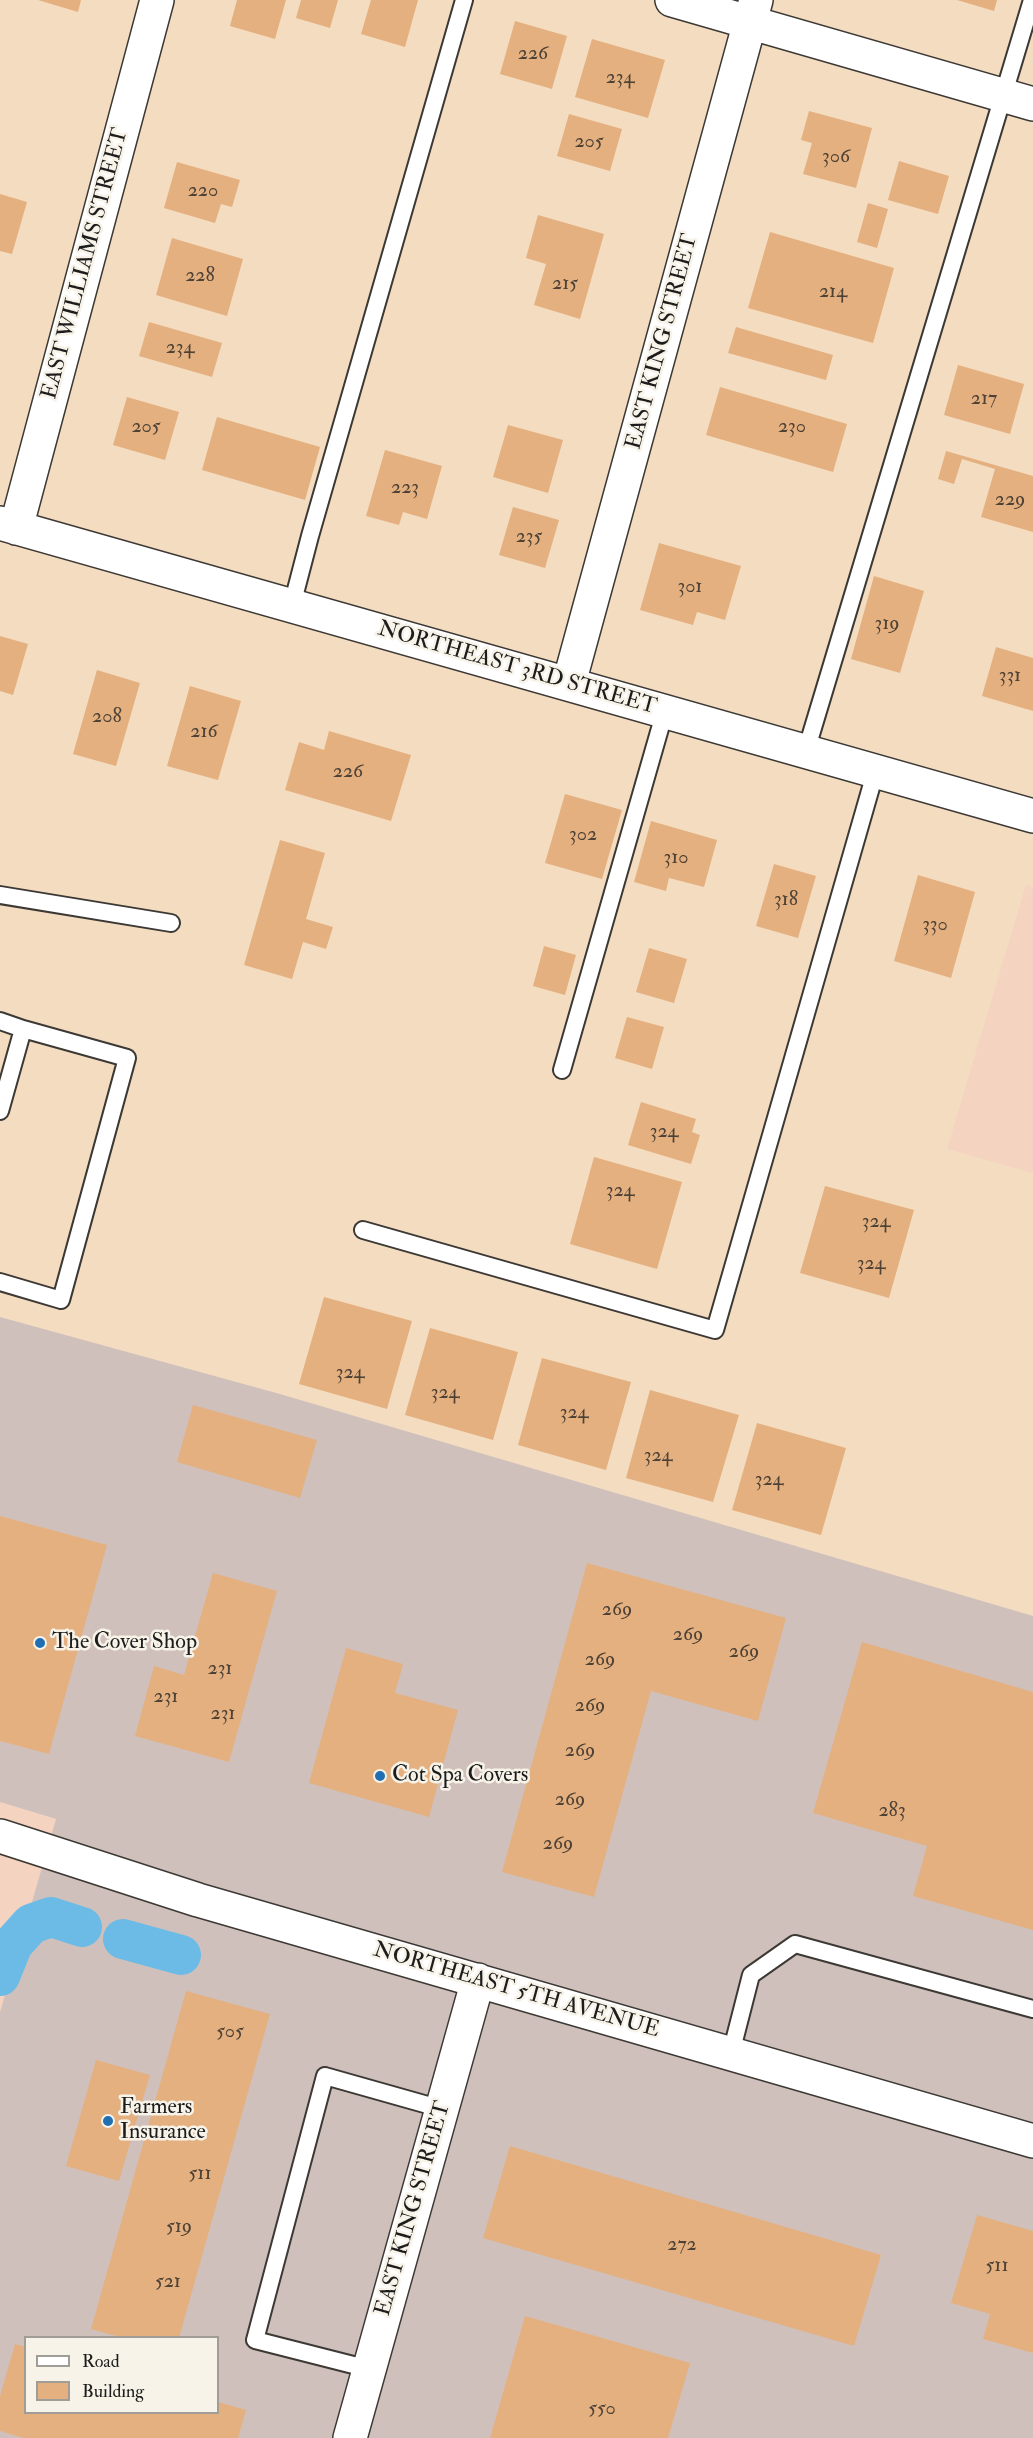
<!DOCTYPE html>
<style>
body{margin:0}
#map{position:relative;width:1033px;height:2438px;overflow:hidden;background:#f4dcc0;font-family:"IM FELL Double Pica",serif}
canvas{display:block}
.legend{position:absolute;left:24px;top:2336px;width:195px;height:78px;box-sizing:border-box;background:#f7f3e8;border:2px solid #9f9d96;margin:0;padding:8px 10px;list-style:none;font-size:18px;color:#1c1c1c}
.legend li{display:flex;align-items:center;gap:12px;height:30px}
.legend b{width:30px;border:2px solid #9f9d96}
</style>
<div id="map">
<canvas width="1033" height="2438"></canvas>
<ul class="legend">
<li><b style="height:8px;background:#fff"></b>Road</li>
<li><b style="height:16px;background:#e4b07f"></b>Building</li>
</ul>
</div>
<script>
const c = document.querySelector('canvas').getContext('2d');
c.lineJoin = 'round';
function paint(path, color) {
  c.fillStyle = color;
  c.fill(path, 'evenodd');
}
function toPath(rows) {
  const path = new Path2D();
  for (const r of rows) {
    path.moveTo(r[0], r[1]);
    for (let i = 2; i < r.length; i += 2) path.lineTo(r[i], r[i + 1]);
  }
  return path;
}
function stroke(path, color, width, dash) {
  c.strokeStyle = color;
  c.lineWidth = width;
  c.lineCap = dash ? 'butt' : 'round';
  c.setLineDash(dash || []);
  c.stroke(path);
}
function write(font, color, halo, rows, align = 'center') {
  c.font = font + ' "IM FELL Double Pica",serif';
  c.lineWidth = 5;
  c.setLineDash([]);
  c.textBaseline = 'middle';
  c.strokeStyle = halo;
  c.fillStyle = color;
  for (const [text, x, y, turn = 0] of rows) {
    c.save();
    c.translate(x, y);
    c.rotate((+turn || 0) * Math.PI / 180);
    c.textAlign = isNaN(turn) ? turn : align;
    if (halo) c.strokeText(text, 0, 0);
    c.fillText(text, 0, 0);
    c.restore();
  }
}
const built = toPath([
 [1026,885,1033,887,1033,1173,947,1149],
 [0,1802,56,1819,0,2012]
]);
const industrial = toPath([
 [0,1317,280,1394,1033,1616,1033,2438,0,2438,0,2012,56,1819,0,1802],
 [26,2338,218,2338,218,2412,26,2412]
]);
const canal = toPath([
 [123,1939,181,1955],
 [0,1976,13,1944,31,1924,51,1917,82,1927]
]);
const building = toPath([
 [38,0,81,0,78,12],
 [237,0,286,0,275,39,230,26],
 [301,0,338,0,330,28,296,18],
 [371,0,418,0,405,47,361,34],
 [957,0,997,0,994,11],
 [515,21,567,36,552,89,500,74],
 [592,39,665,60,648,118,575,97],
 [809,111,872,128,856,188,803,174,812,143,801,140],
 [569,114,622,129,610,171,557,156],
 [899,161,949,176,938,214,888,200],
 [177,162,240,180,232,207,221,204,215,223,164,208],
 [0,194,27,202,12,254,0,251],
 [868,203,888,209,877,248,857,242],
 [538,215,604,234,580,319,534,305,546,264,526,258],
 [770,232,894,268,873,343,748,308],
 [172,238,243,259,227,316,156,295],
 [149,322,222,343,212,377,139,356],
 [736,327,833,355,826,380,728,353],
 [958,365,1024,384,1010,434,944,415],
 [720,387,847,424,833,472,706,435],
 [127,397,179,412,165,460,113,445],
 [217,417,320,447,305,500,202,470],
 [508,425,563,440,548,493,493,477],
 [385,450,442,466,427,519,403,512,399,525,366,516],
 [946,451,1033,476,1033,532,981,517,995,469,962,459,954,484,938,479],
 [513,507,559,520,545,568,499,555],
 [659,543,741,566,725,620,697,612,693,625,640,610],
 [874,576,924,591,900,673,851,659],
 [0,636,28,644,13,695,0,691],
 [996,647,1033,658,1033,711,982,696],
 [97,670,140,683,116,766,73,754],
 [190,686,241,701,218,780,167,766],
 [329,731,411,755,391,821,285,790,299,742,324,750],
 [565,794,622,810,602,879,545,863],
 [651,821,717,840,704,887,669,878,666,891,634,882],
 [280,840,325,853,306,919,333,927,326,949,303,942,292,979,244,965],
 [774,864,816,876,798,938,756,926],
 [918,875,975,892,951,978,894,961],
 [544,946,576,955,565,995,533,986],
 [649,948,687,959,674,1003,636,992],
 [627,1017,664,1027,652,1069,615,1058],
 [641,1102,696,1119,692,1132,700,1135,691,1164,628,1145],
 [594,1157,682,1182,657,1269,570,1244],
 [825,1186,914,1210,889,1298,800,1273],
 [324,1297,412,1321,387,1409,299,1384],
 [430,1328,518,1352,493,1440,405,1415],
 [542,1358,631,1382,606,1470,518,1445],
 [650,1390,739,1415,713,1502,626,1478],
 [193,1405,317,1440,300,1498,177,1462],
 [757,1423,846,1448,821,1535,732,1510],
 [0,1516,107,1545,49,1754,0,1741],
 [587,1563,786,1618,758,1721,651,1691,594,1897,502,1872],
 [213,1573,277,1591,229,1762,135,1736,154,1666,184,1675],
 [862,1642,1033,1692,1033,1930,913,1896,927,1846,813,1813],
 [346,1648,403,1664,395,1693,458,1710,429,1817,309,1783],
 [186,1991,270,2014,179,2338,123,2338,91,2329],
 [96,2060,150,2075,119,2181,66,2166],
 [510,2146,881,2255,854,2346,483,2238],
 [977,2215,1033,2231,1033,2353,983,2339,990,2314,951,2303],
 [525,2316,690,2363,668,2438,490,2438],
 [15,2344,26,2347,26,2412,218,2412,218,2402,246,2410,238,2438,23,2438,0,2431,0,2396]
]);
const lane = toPath([
 [292,605,310,536,464,0],
 [806,751,1032,0],
 [0,895,171,923],
 [0,1021,23,1029,127,1058,61,1300,0,1282],
 [562,1070,665,711],
 [0,1111,23,1029],
 [363,1230,715,1330,876,770],
 [731,2053,751,1975,795,1944,1033,2009],
 [369,2369,255,2340,325,2076,442,2109]
]);
const street = toPath([
 [672,0,1033,104],
 [0,523,1033,816],
 [16,528,157,0],
 [569,683,756,0],
 [0,1836,198,1900,1033,2141],
 [350,2438,478,1980]
]);
const markers = [
 [40,1643,6,"#1f6fb2"],
 [380,1776,6,"#1f6fb2"],
 [108,2121,6,"#1f6fb2"]
];
const numberNames = [
 ["226",533,55],
 ["234",620,79],
 ["205",589,143],
 ["306",836,158],
 ["220",203,192],
 ["228",200,277],
 ["215",565,285],
 ["214",833,293],
 ["234",180,349],
 ["217",984,400],
 ["205",146,428],
 ["230",792,428],
 ["223",405,489],
 ["229",1010,501],
 ["235",529,538],
 ["301",690,588],
 ["319",887,625],
 ["331",1010,677],
 ["208",107,718],
 ["216",204,733],
 ["226",348,773],
 ["302",583,836],
 ["310",676,859],
 ["318",786,901],
 ["330",935,926],
 ["324",664,1133],
 ["324",620,1192],
 ["324",876,1223],
 ["324",871,1265],
 ["324",350,1374],
 ["324",445,1394],
 ["324",574,1414],
 ["324",658,1457],
 ["324",769,1481],
 ["269",617,1611],
 ["269",688,1636],
 ["269",744,1653],
 ["269",600,1661],
 ["231",220,1670],
 ["231",166,1698],
 ["269",590,1707],
 ["231",223,1715],
 ["269",580,1752],
 ["269",570,1801],
 ["283",892,1812],
 ["269",558,1845],
 ["505",230,2033],
 ["511",200,2175],
 ["519",179,2228],
 ["272",682,2246],
 ["511",997,2267],
 ["521",168,2283],
 ["550",602,2410]
];
const streetNames = [
 ["EAST WILLIAMS STREET",86,264,-75],
 ["EAST KING STREET",663,342,-75],
 ["NORTHEAST 3RD STREET",517,669,16],
 ["NORTHEAST 5TH AVENUE",516,1991,16],
 ["EAST KING STREET",414,2209,-74]
];
const poiNames = [
 ["The Cover Shop",52,1643],
 ["Cot Spa Covers",392,1776],
 ["Farmers",120,2108],
 ["Insurance",120,2133]
];
paint(built, '#f4d3c0');
paint(industrial, '#d0c0bc');
stroke(canal, '#6cbbe6', 40);
paint(building, '#e4b07f');
stroke(lane, '#3c3935', 20);
stroke(street, '#3c3935', 36);
stroke(lane, '#fff', 16);
stroke(street, '#fff', 33);
for (const [x, y, r, color] of markers) {
  const dot = new Path2D();
  dot.arc(x, y, r, 0, 2 * Math.PI);
  c.fillStyle = color;
  c.fill(dot);
  stroke(dot, '#f7f3e8', 2);
}
write('20px', '#4e4135', null, numberNames);
write('22px', '#1c1c1c', '#f7f3e8', streetNames);
write('22px', '#1c1c1c', '#f7f3e8', poiNames, 'left');
</script>
